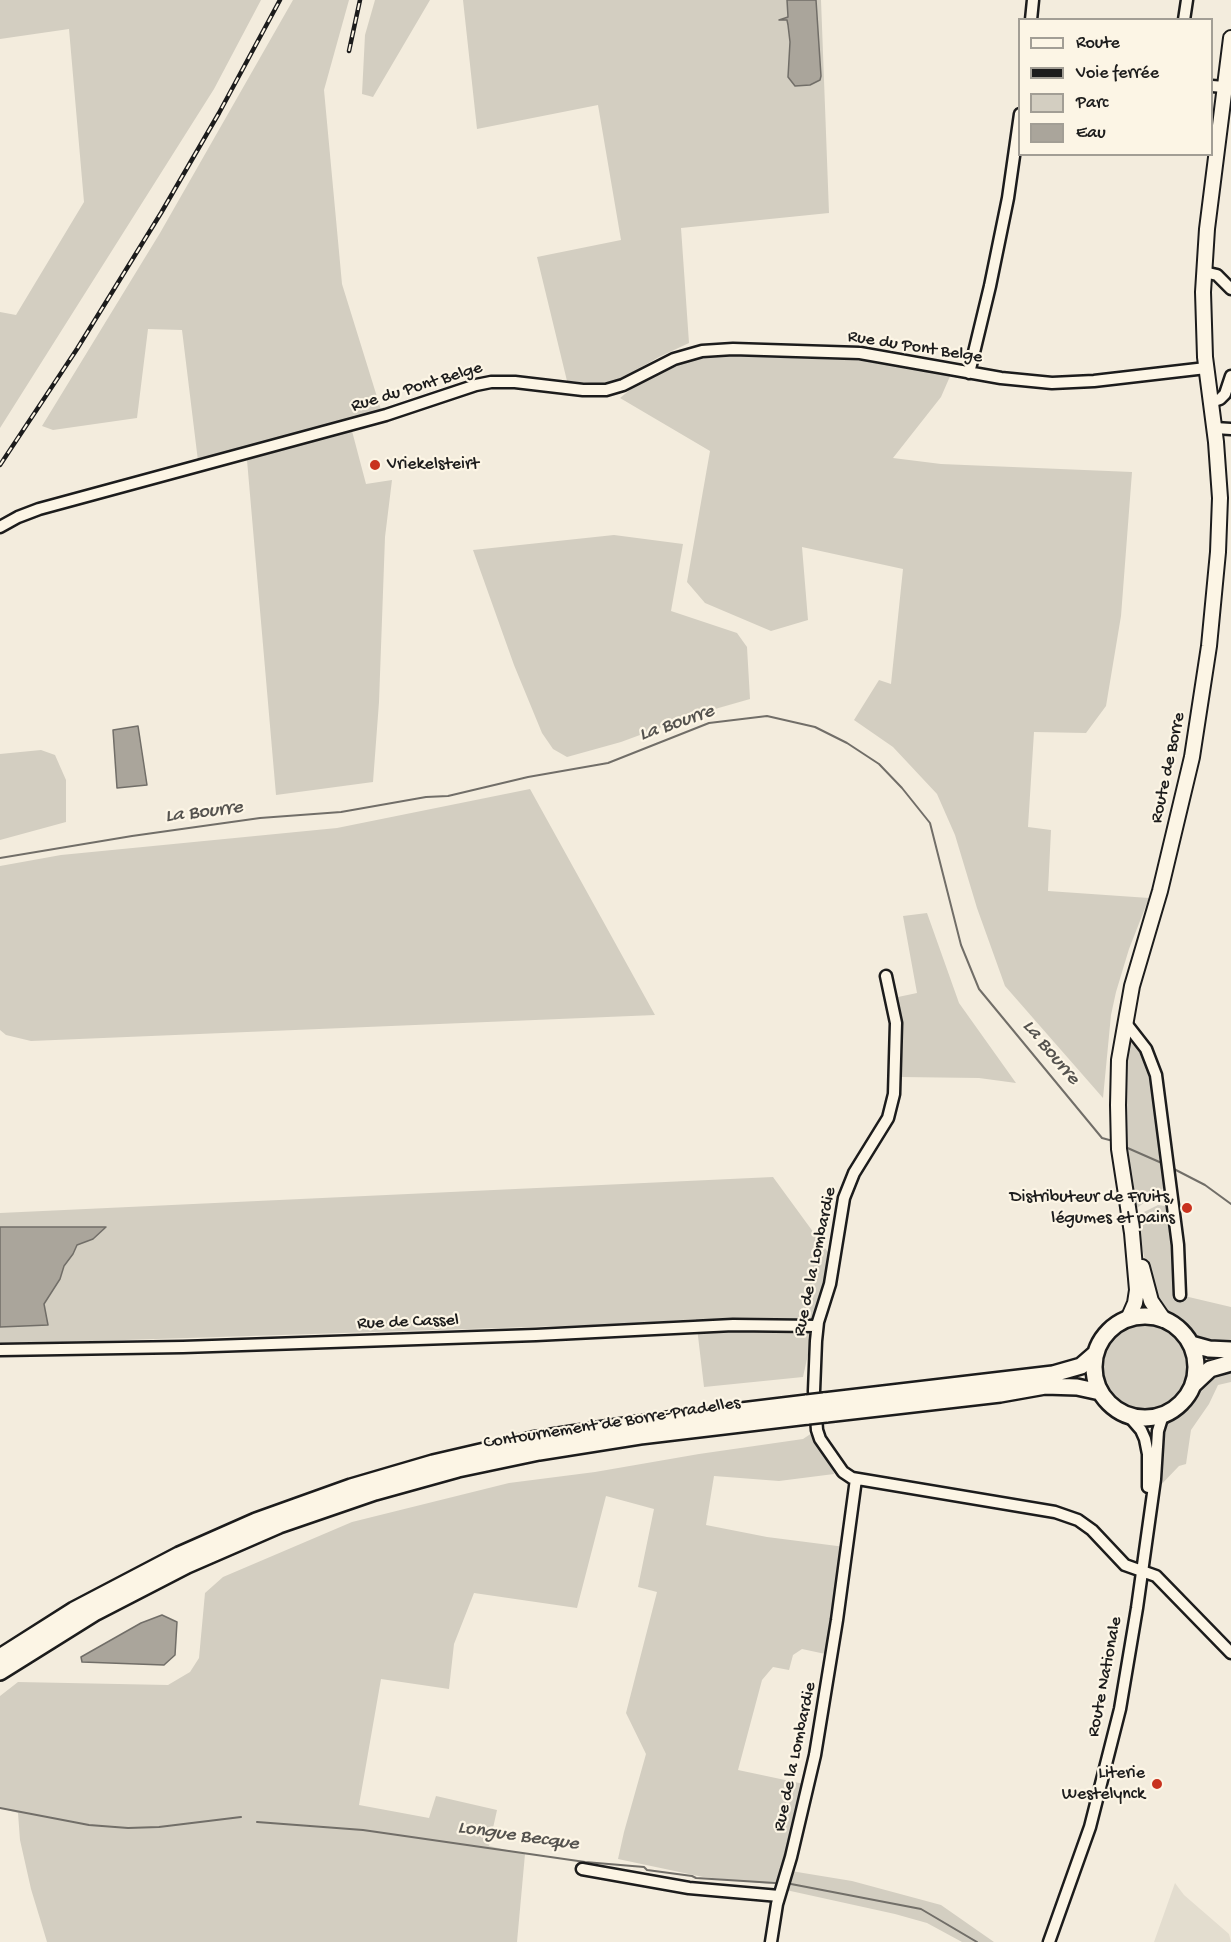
<!DOCTYPE html>
<meta charset="utf-8">
<style>
body{margin:0}
#map{position:relative;width:1231px;height:1942px;overflow:hidden;background:#f3ecdd;font-family:"Gochi Hand",sans-serif}
canvas{display:block}
.legend{position:absolute;left:1018px;top:18px;width:195px;height:138px;box-sizing:border-box;background:#fcf5e5;border:2px solid #a29e95;margin:0;padding:8px 10px;list-style:none;font-size:18px;color:#1c1c1c}
.legend li{display:flex;align-items:center;gap:12px;height:30px}
.legend b{width:30px;border:2px solid #a29e95}
</style>
<div id="map">
<canvas width="1231" height="1942"></canvas>
<ul class="legend">
<li><b style="height:8px;background:#fcf5e5"></b>Route</li>
<li><b style="height:8px;background:#1c1c1c"></b>Voie ferrée</li>
<li><b style="height:16px;background:#d3cec1"></b>Parc</li>
<li><b style="height:16px;background:#aaa59b"></b>Eau</li>
</ul>
</div>
<script>
const c = document.querySelector('canvas').getContext('2d');
c.lineJoin = 'round';
function paint(path, color) {
  c.fillStyle = color;
  c.fill(path, 'evenodd');
}
function toPath(rows) {
  const path = new Path2D();
  for (const r of rows) {
    if (r.length === 3) {
      path.moveTo(r[0] + r[2], r[1]);
      path.arc(r[0], r[1], r[2], 0, 2 * Math.PI);
      continue;
    }
    path.moveTo(r[0], r[1]);
    for (let i = 2; i < r.length; i += 2) path.lineTo(r[i], r[i + 1]);
  }
  return path;
}
function stroke(path, color, width, dash) {
  c.strokeStyle = color;
  c.lineWidth = width;
  c.lineCap = dash ? 'butt' : 'round';
  c.setLineDash(dash || []);
  c.stroke(path);
}
function write(font, color, halo, rows, align = 'center') {
  c.font = font + ' "Gochi Hand",sans-serif';
  c.lineWidth = 4.5;
  c.setLineDash([]);
  c.textBaseline = 'middle';
  c.strokeStyle = halo;
  c.fillStyle = color;
  for (const [text, x, y, turn = 0] of rows) {
    c.save();
    c.translate(x, y);
    c.rotate((+turn || 0) * Math.PI / 180);
    c.textAlign = isNaN(turn) ? turn : align;
    if (halo) c.strokeText(text, 0, 0);
    c.fillText(text, 0, 0);
    c.restore();
  }
}
const built = toPath([
 [1175,1883,1184,1895,1229,1934,1231,1942,1154,1942]
]);
const green = toPath([
 [0,0,261,0,214,89,0,428,0,312,16,315,84,202,69,29,0,39],
 [293,0,349,0,324,90,342,284,382,413,198,461,182,330,148,329,137,418,53,430,42,426,160,233],
 [375,0,430,0,373,97,362,94,365,35],
 [463,0,821,0,829,213,681,228,689,343,659,357,619,380,603,384,567,381,537,257,621,240,598,105,477,129],
 [710,355,873,361,951,374,941,397,893,458,941,464,1132,472,1121,616,1106,706,1086,733,1034,732,1028,827,1051,830,1048,891,1149,898,1129,949,1116,992,1111,1015,1103,1098,1005,986,977,908,955,835,937,794,893,747,854,720,879,680,891,684,903,569,802,547,808,620,771,631,705,603,687,582,710,451,620,398,647,376,685,360],
 [352,431,366,484,392,480,385,537,379,702,373,782,276,795,247,460],
 [614,535,683,544,671,611,737,633,747,647,750,699,694,715,621,742,567,757,553,749,542,733,514,665,473,550],
 [41,750,55,755,66,780,66,822,0,840,0,754],
 [530,789,655,1015,31,1041,6,1035,0,1030,0,866,61,855,337,828],
 [927,913,959,1003,1016,1083,979,1078,901,1077,903,1030,898,997,917,993,903,916],
 [1132,1040,1149,1064,1152,1074,1166,1186,1137,1208,1134,1208,1122,1130,1128,1052],
 [773,1177,830,1255,803,1377,704,1387,696,1319,624,1324,0,1344,0,1213],
 [1158,1205,1165,1206,1169,1211,1176,1294,1231,1307,1231,1343,1199,1341,1176,1321,1161,1311,1144,1256,1137,1226,1142,1213],
 [1146,1367,43],
 [1231,1372,1231,1382,1218,1385,1209,1404,1191,1430,1186,1464,1179,1466,1157,1489,1162,1441,1167,1423,1190,1409,1205,1382],
 [812,1433,822,1454,833,1468,834,1474,779,1481,714,1476,706,1525,767,1537,845,1547,830,1655,802,1649,793,1655,789,1670,773,1667,762,1680,738,1770,804,1784,790,1842,780,1876,776,1882,769,1884,703,1877,618,1859,624,1832,646,1754,626,1713,657,1592,638,1587,654,1509,606,1496,577,1608,474,1593,454,1644,449,1689,381,1679,359,1805,429,1818,436,1796,497,1810,489,1846,525,1854,517,1942,47,1942,31,1889,20,1840,18,1813,0,1808,0,1696,18,1682,168,1685,190,1672,199,1658,205,1593,223,1577,352,1522,509,1483,595,1472,699,1454,803,1439],
 [791,1871,852,1881,941,1905,994,1942,962,1942,927,1923,895,1914,786,1890]
]);
const water = toPath([
 [787,0,816,0,821,76,820,80,810,85,795,86,788,77,790,42,788,25,787,20,779,20,788,17,787,0],
 [138,726,147,785,117,788,113,730,138,726],
 [0,1227,106,1227,93,1239,77,1245,73,1254,64,1266,60,1279,44,1304,48,1325,0,1327,0,1227],
 [162,1615,177,1622,175,1655,164,1665,82,1662,81,1657,141,1623,162,1615]
]);
const stream = toPath([
 [0,858,132,836,260,818,341,812,426,797,448,796,528,777,608,763,709,723,767,716,815,727,847,743,879,764,902,788,930,823,961,945,979,989,1102,1138,1113,1141],
 [1123,1146,1164,1164],
 [1172,1168,1205,1185,1231,1204],
 [0,1808,89,1825,128,1828,159,1827,241,1817],
 [257,1822,363,1830,585,1862,644,1867,647,1870,692,1876,696,1878,775,1883],
 [791,1884,921,1909,977,1942]
]);
const minor = toPath([
 [1031,20,1033,0],
 [1184,20,1187,0],
 [1212,86,1224,87],
 [1204,272,1217,275,1231,289],
 [969,373,990,286,1008,198,1020,114],
 [1211,402,1220,399,1225,394,1231,376],
 [1215,428,1231,429],
 [0,527,18,517,39,509,386,415,476,385,491,382,515,382,583,390,606,390,623,385,674,359,702,351,733,349,860,353,1001,378,1052,383,1094,381,1206,368],
 [886,976,896,1023,894,1094,888,1118,854,1173,844,1198,830,1284,818,1322,816,1341,814,1391,817,1430,820,1439,843,1472,852,1478,1055,1512,1078,1520,1092,1530,1125,1565,1156,1576,1231,1653],
 [1125,1022,1146,1049,1156,1075,1178,1245,1180,1295],
 [0,1350,183,1347,536,1335,733,1325,817,1326],
 [1128,1415,1141,1430,1145,1439,1148,1454,1148,1487],
 [582,1869,689,1888,779,1896],
 [771,1942,777,1904,791,1857,815,1755,837,1620,856,1479],
 [1049,1942,1090,1827,1120,1709,1137,1608,1155,1479,1158,1431,1163,1415]
]);
const major = toPath([
 [1142,1267,1151,1301,1164,1320],
 [1128,1319,1135,1303,1137,1290,1132,1233,1119,1149,1118,1105,1119,1060,1132,986,1160,891,1192,757,1209,646,1218,552,1220,498,1216,442,1205,357,1203,292,1207,229,1231,38]
]);
const highway = toPath([
 [1145,1367,51],
 [1191,1344,1209,1349,1231,1350],
 [1193,1385,1210,1369,1231,1363],
 [824,1401,1053,1374,1081,1366,1096,1353],
 [826,1414,1000,1394,1045,1386,1077,1387,1100,1392],
 [0,1657,74,1610,179,1555,256,1521,351,1487,433,1463,532,1440,651,1422,807,1403],
 [0,1672,96,1612,187,1565,279,1525,375,1492,458,1469,539,1452,640,1436,808,1416]
]);
const rail = toPath([
 [349,51,360,0],
 [0,465,77,349,161,213,219,113,280,0]
]);
const highwayBridge = toPath([
 [807,1403,824,1401],
 [808,1416,826,1414]
]);
const markers = [
 [375,465,6,"#c8321e"],
 [1187,1208,6,"#c8321e"],
 [1157,1784,6,"#c8321e"]
];
const streetNames = [
 ["Rue du Pont Belge",915,348,9],
 ["Rue du Pont Belge",417,388,-17],
 ["Route de Borre",1169,768,-78],
 ["Rue de la Lombardie",816,1262,-78],
 ["Rue de Cassel",408,1323,-2],
 ["Contournement de Borre-Pradelles",612,1424,-9],
 ["Route Nationale",1106,1677,-79],
 ["Rue de la Lombardie",796,1757,-78]
];
const poiNames = [
 ["Vriekelsteirt",387,465,"left"],
 ["Distributeur de Fruits,",1175,1198],
 ["légumes et pains",1175,1219],
 ["Literie",1145,1774],
 ["Westelynck",1145,1795]
];
const waterNames = [
 ["La Bourre",677,724,-19],
 ["La Bourre",204,813,-7],
 ["La Bourre",1050,1053,50],
 ["Longue Becque",518,1837,8]
];
paint(built, '#e3ddcf');
paint(green, '#d3cec1');
paint(water, '#aaa59b');
stroke(water, '#716e68', 1.5);
stroke(stream, '#716e68', 2);
stroke(minor, '#1c1c1c', 15);
stroke(major, '#1c1c1c', 18);
stroke(highway, '#1c1c1c', 20);
stroke(minor, '#fcf5e5', 10);
stroke(major, '#fcf5e5', 14);
stroke(highway, '#fcf5e5', 15);
stroke(rail, '#1c1c1c', 4.5);
stroke(rail, '#fcf5e5', 2, [7]);
stroke(highwayBridge, '#1c1c1c', 20, []);
stroke(highwayBridge, '#fcf5e5', 15);
for (const [x, y, r, color] of markers) {
  const dot = new Path2D();
  dot.arc(x, y, r, 0, 2 * Math.PI);
  c.fillStyle = color;
  c.fill(dot);
  stroke(dot, '#fcf5e5', 2);
}
write('18px', '#1c1c1c', '#fcf5e5', streetNames);
write('18px', '#1c1c1c', '#fcf5e5', poiNames, 'right');
write('italic 20px', '#55534f', '#fcf5e5', waterNames);
</script>
